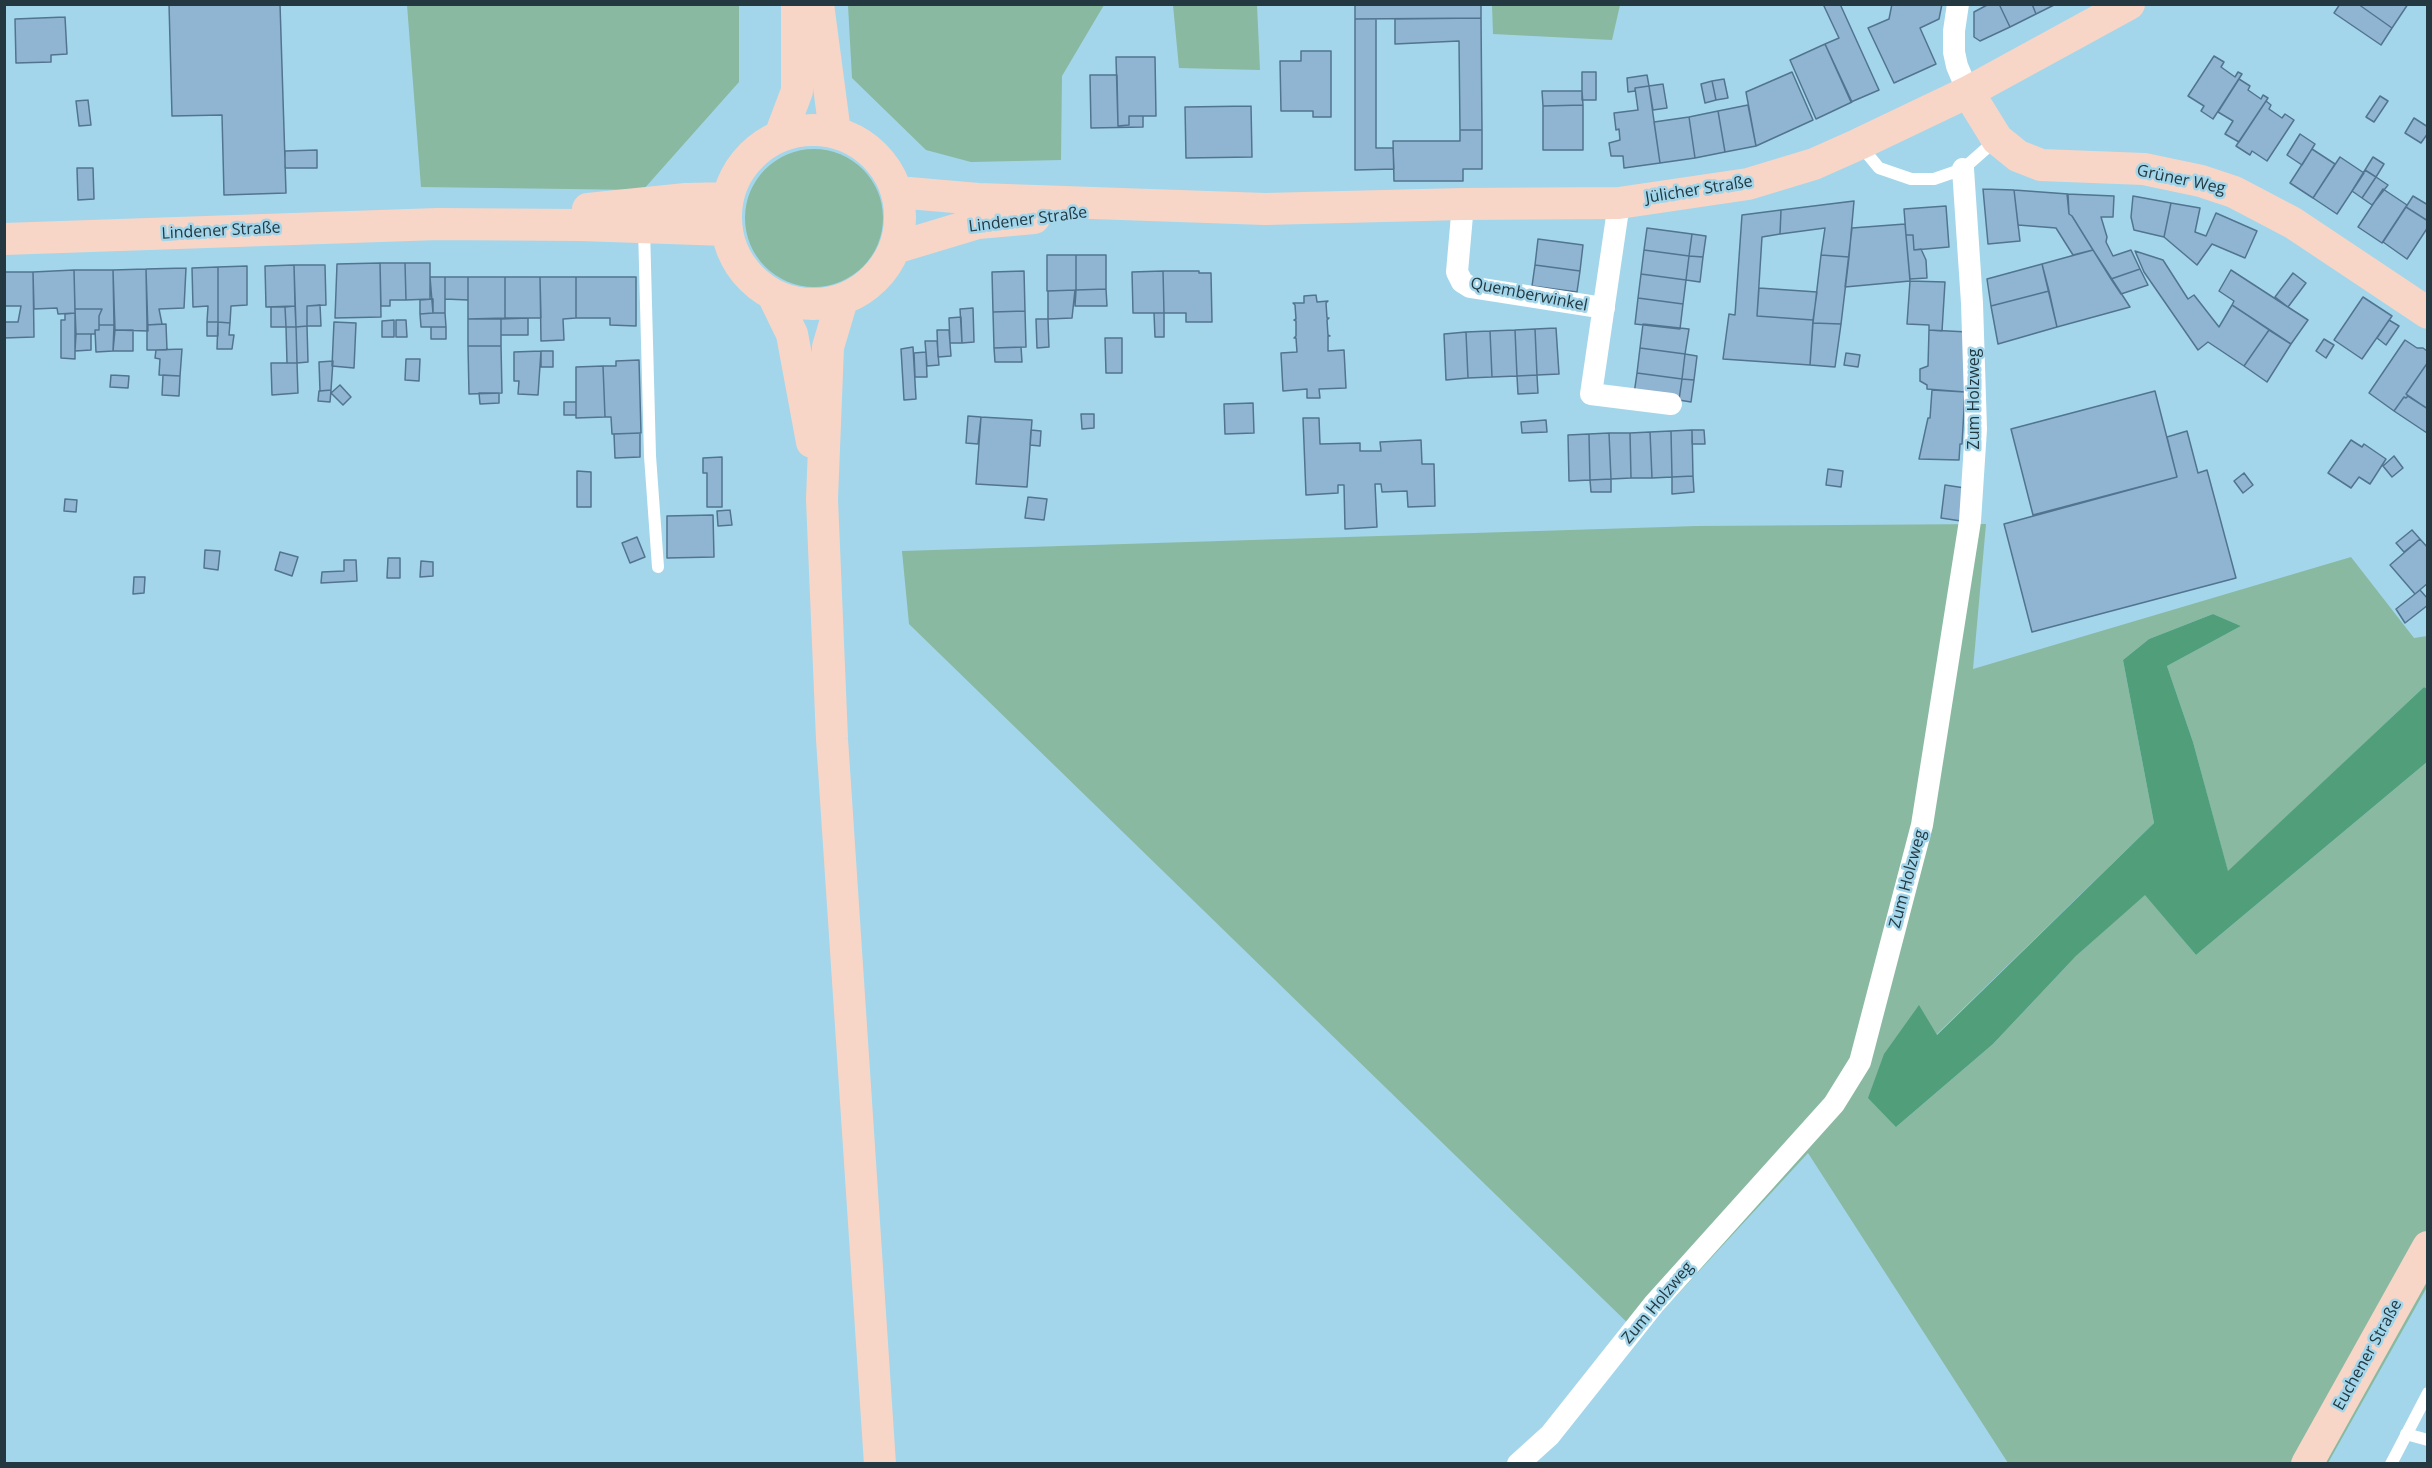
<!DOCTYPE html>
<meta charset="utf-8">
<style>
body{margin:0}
#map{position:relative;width:2432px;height:1468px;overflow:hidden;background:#a3d6ea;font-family:"Open Sans",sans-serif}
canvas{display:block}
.frame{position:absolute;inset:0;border:6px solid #233840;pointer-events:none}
</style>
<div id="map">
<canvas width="2432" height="1468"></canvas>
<div class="frame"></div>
</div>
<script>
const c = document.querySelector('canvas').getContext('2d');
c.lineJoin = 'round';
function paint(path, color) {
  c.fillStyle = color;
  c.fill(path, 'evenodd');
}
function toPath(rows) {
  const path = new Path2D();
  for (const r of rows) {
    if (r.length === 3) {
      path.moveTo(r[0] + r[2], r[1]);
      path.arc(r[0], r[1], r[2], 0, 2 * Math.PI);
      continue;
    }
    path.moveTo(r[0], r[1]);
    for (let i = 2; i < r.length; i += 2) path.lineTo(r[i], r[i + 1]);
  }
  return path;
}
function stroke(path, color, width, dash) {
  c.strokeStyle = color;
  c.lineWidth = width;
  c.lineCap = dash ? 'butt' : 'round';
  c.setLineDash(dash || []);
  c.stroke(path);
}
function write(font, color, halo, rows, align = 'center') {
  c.font = font + ' "Open Sans",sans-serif';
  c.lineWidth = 5;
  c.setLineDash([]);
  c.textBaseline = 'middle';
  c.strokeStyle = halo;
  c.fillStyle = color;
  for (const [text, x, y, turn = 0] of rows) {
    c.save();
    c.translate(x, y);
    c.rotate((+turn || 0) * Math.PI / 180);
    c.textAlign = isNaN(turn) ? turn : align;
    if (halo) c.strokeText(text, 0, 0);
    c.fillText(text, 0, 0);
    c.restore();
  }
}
const green = toPath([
 [407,5,739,5,739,82,643,190,421,187],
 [848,5,1104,5,1062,76,1061,160,971,162,926,150,852,78],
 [1173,5,1257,5,1260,70,1179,68],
 [1492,5,1492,4,1620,5,1612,40,1493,34],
 [814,218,69],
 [1986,524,1973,669,2351,557,2414,638,2427,636,2427,689,2424,687,2228,872,2193,742,2167,666,2241,626,2213,614,2149,639,2123,660,2154,823,1936,1035,1919,1006,1896,1127,1993,1044,2076,956,2145,894,2196,955,2427,762,2427,1287,2328,1463,2008,1463,1808,1153,1640,1335,909,624,902,551,1697,526]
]);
const forest = toPath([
 [2213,614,2241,626,2167,666,2193,742,2228,871,2424,687,2427,689,2427,762,2196,955,2145,895,2076,956,1993,1044,1896,1127,1868,1098,1884,1054,1919,1005,1937,1035,2154,823,2123,660,2149,639]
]);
const building = toPath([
 [169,4,280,4,286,193,224,195,222,115,172,116,169,4],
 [1355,4,1481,4,1481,18,1355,19,1355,4],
 [1823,4,1840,4,1879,90,1851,102,1825,44,1839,38,1823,4],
 [1892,4,1942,4,1939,19,1920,28,1936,64,1894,83,1868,28,1889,19,1892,4],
 [1989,4,1999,4,2010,27,1980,41,1974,37,1974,12,1989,4],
 [1999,4,2032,4,2036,14,2010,27,1999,4],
 [2032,4,2056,4,2036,14,2032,4],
 [2340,4,2358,4,2392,28,2381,45,2334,13,2340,4],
 [2358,4,2408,4,2392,28,2358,4],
 [65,17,67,54,51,55,51,62,16,63,15,19,65,17],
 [1481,18,1482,130,1460,130,1459,41,1395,44,1395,19,1481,18],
 [1355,19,1376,19,1376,148,1393,148,1394,169,1355,170,1355,19],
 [1825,44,1852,102,1816,119,1790,60,1825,44],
 [1301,51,1331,51,1331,117,1313,117,1313,111,1281,111,1280,61,1301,61,1301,51],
 [2214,56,2224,62,2221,67,2235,77,2238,72,2242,74,2213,119,2201,111,2204,106,2188,96,2214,56],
 [1116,57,1155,57,1156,116,1129,116,1129,125,1118,126,1116,57],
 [1582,72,1596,72,1596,100,1582,100,1582,72],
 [1792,72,1813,120,1756,146,1746,92,1792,72],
 [1090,75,1117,75,1118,126,1129,125,1129,116,1143,116,1143,127,1091,128,1090,75],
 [1647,75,1649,86,1635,88,1635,91,1628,92,1627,78,1647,75],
 [1724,79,1728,98,1716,100,1712,81,1724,79],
 [2239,79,2250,86,2248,90,2261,99,2263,95,2268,98,2239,142,2225,134,2233,121,2218,112,2239,79],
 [1712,81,1716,100,1705,103,1701,84,1712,81],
 [1663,84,1667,108,1653,110,1649,86,1663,84],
 [1649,86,1660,163,1624,168,1623,156,1611,156,1609,143,1620,140,1619,129,1616,130,1614,113,1638,110,1635,88,1649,86],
 [1542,91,1582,91,1583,105,1543,106,1542,91],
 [2380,96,2388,101,2374,122,2366,117,2380,96],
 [88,100,91,125,79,126,76,101,88,100],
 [2266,101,2271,105,2269,109,2282,118,2285,114,2294,120,2267,161,2252,151,2250,155,2236,146,2266,101],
 [1583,105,1583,150,1543,150,1543,106,1583,105],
 [1748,105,1756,146,1725,152,1718,111,1748,105],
 [1251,106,1252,157,1186,158,1185,107,1251,106],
 [1718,111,1725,152,1695,158,1689,117,1718,111],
 [1689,117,1695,158,1660,163,1654,122,1689,117],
 [2414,118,2428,127,2428,133,2421,143,2405,133,2414,118],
 [1460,130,1482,130,1482,169,1463,169,1463,181,1394,181,1393,141,1460,141,1460,130],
 [2300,134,2315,144,2302,165,2287,155,2300,134],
 [2312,149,2335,164,2313,198,2290,183,2312,149],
 [317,150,317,168,285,168,285,151,317,150],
 [2340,157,2364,173,2337,214,2313,198,2340,157],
 [2373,157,2384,164,2376,177,2365,170,2373,157],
 [77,168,93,168,94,199,78,200,77,168],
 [2365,170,2376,177,2362,198,2352,191,2365,170],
 [2376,177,2388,185,2372,205,2362,198,2376,177],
 [1983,189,2014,190,2020,241,1988,244,1983,189],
 [2383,189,2407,205,2382,243,2358,227,2383,189],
 [2014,190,2068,194,2069,214,2072,216,2093,250,2073,255,2056,228,2018,225,2014,190],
 [2067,194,2114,196,2113,217,2101,217,2107,237,2106,242,2113,256,2131,250,2140,269,2111,279,2072,216,2069,214,2067,194],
 [2133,196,2171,203,2164,237,2134,230,2131,217,2133,196],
 [2413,196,2428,205,2428,221,2406,207,2413,196],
 [1854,201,1849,257,1821,255,1825,228,1780,234,1781,210,1854,201],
 [2171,203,2200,208,2195,232,2206,236,2216,213,2257,231,2245,258,2212,244,2197,265,2164,237,2171,203],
 [1946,206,1949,247,1914,250,1913,235,1906,235,1904,209,1946,206],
 [2406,207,2428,221,2428,227,2407,259,2383,242,2406,207],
 [1781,210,1780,234,1762,237,1757,316,1813,320,1810,365,1723,359,1729,314,1735,315,1742,215,1781,210],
 [1905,224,1910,281,1845,287,1852,228,1905,224],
 [1647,228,1692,234,1689,256,1644,250,1647,228],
 [1692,234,1706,236,1703,257,1689,256,1692,234],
 [1906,235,1913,235,1914,250,1921,249,1926,260,1927,278,1910,279,1906,235],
 [1538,239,1583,245,1580,271,1535,265,1538,239],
 [1644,250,1689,256,1686,280,1641,274,1644,250],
 [2093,250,2130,307,2057,327,2042,264,2093,250],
 [2135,251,2163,260,2188,299,2194,295,2219,327,2232,305,2269,330,2244,366,2208,342,2198,350,2144,272,2135,251],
 [1047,255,1076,255,1076,290,1047,291,1047,255],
 [1076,255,1106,255,1106,289,1076,290,1076,255],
 [1821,255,1849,257,1841,324,1813,323,1821,255],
 [1689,256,1703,257,1700,282,1686,280,1689,256],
 [380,263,405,263,406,300,390,300,390,306,381,306,380,263],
 [380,263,381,317,335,318,337,264,380,263],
 [405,263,430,263,430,299,406,300,405,263],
 [2042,264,2049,291,1991,306,1987,279,2042,264],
 [294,265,325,265,326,305,307,306,307,326,296,327,294,265],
 [294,265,295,306,266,307,265,266,294,265],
 [1535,265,1580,271,1577,292,1532,286,1535,265],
 [247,266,247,305,231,306,230,323,218,322,218,267,247,266],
 [218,267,218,322,207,322,208,306,193,307,192,268,218,267],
 [186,268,184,308,159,309,162,324,147,325,146,269,186,268],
 [146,269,148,331,115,330,113,270,146,269],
 [2140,269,2148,285,2121,294,2111,279,2140,269],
 [74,270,75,313,58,314,57,308,34,309,33,272,74,270],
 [74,270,113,270,114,325,99,325,99,316,102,309,75,309,74,270],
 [2231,270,2308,320,2291,344,2232,305,2234,301,2219,291,2231,270],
 [1024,271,1025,311,993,312,992,272,1024,271],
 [1163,271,1164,313,1133,313,1132,272,1163,271],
 [1163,271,1199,271,1199,273,1211,273,1212,322,1186,322,1186,313,1164,313,1163,271],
 [4,272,33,272,34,337,4,338,4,322,18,322,21,306,4,306,4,272],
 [2293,273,2306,283,2288,307,2275,297,2293,273],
 [1641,274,1686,280,1683,304,1638,298,1641,274],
 [430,277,445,277,445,313,433,313,430,277],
 [445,277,468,277,468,300,445,299,445,277],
 [468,277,505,277,505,318,468,319,468,277],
 [505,277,540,277,541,318,505,318,505,277],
 [540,277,576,277,576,318,563,319,564,340,541,341,540,277],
 [576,277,636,277,636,326,610,325,610,318,576,318,576,277],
 [1910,281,1945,282,1942,331,1929,330,1929,325,1907,324,1910,281],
 [1759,288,1817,292,1813,320,1757,316,1759,288],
 [1106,289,1107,306,1075,306,1076,290,1106,289],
 [1075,290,1072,318,1048,319,1048,291,1075,290],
 [2049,291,2057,327,1998,344,1991,306,2049,291],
 [1316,295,1317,302,1328,301,1326,303,1327,318,1329,318,1327,320,1328,335,1330,336,1328,336,1328,351,1344,350,1346,388,1319,389,1320,398,1307,398,1307,389,1283,391,1281,353,1297,352,1296,338,1294,338,1296,336,1296,321,1294,320,1296,319,1295,305,1293,303,1304,303,1304,296,1316,295],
 [2363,297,2392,316,2362,359,2334,340,2363,297],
 [1638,298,1683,304,1680,329,1635,324,1638,298],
 [433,299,433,313,420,314,420,300,433,299],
 [320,305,321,326,307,326,307,306,320,305],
 [295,306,296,327,286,327,285,307,295,306],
 [271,307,285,307,286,327,271,327,271,307],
 [973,308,974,342,962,343,960,309,973,308],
 [75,309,102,309,99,316,99,330,95,330,95,334,76,334,75,309],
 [1025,311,1026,347,994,348,993,312,1025,311],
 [75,313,75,359,61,358,61,320,65,320,65,314,75,313],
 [433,313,445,313,446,327,421,327,420,314,433,313],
 [1154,313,1164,313,1164,337,1155,337,1154,313],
 [961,317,962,343,950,343,949,318,961,317],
 [528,318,528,335,501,335,501,319,528,318],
 [468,319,501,319,501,346,468,346,468,319],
 [1036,319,1048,319,1049,347,1037,348,1036,319],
 [394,320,394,337,382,337,382,321,394,320],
 [396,320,406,320,407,337,396,337,396,320],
 [2389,320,2399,326,2386,345,2377,338,2389,320],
 [207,322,218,322,218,336,207,336,207,322],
 [218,322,230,323,229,335,234,335,232,349,217,349,218,322],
 [334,322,356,323,354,368,332,366,334,322],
 [1813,323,1841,324,1835,367,1810,365,1813,323],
 [166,324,167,350,147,350,147,325,166,324],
 [1643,324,1689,329,1685,354,1640,348,1643,324],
 [99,325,114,325,113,351,96,352,95,330,99,330,99,325],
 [307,326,308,362,297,363,296,327,307,326],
 [286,327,296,327,297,363,287,363,286,327],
 [431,327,446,327,446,339,431,339,431,327],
 [1556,328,1559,374,1537,375,1535,329,1556,328],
 [1535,329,1537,375,1517,376,1515,330,1535,329],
 [115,330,133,330,133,351,113,351,115,330],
 [937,330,949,330,951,356,938,357,937,330],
 [1515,330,1517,376,1492,377,1490,331,1515,330],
 [1929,330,1968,332,1965,392,1927,389,1927,385,1920,381,1920,369,1928,366,1929,330],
 [2269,330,2291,344,2267,382,2244,366,2269,330],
 [1490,331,1492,377,1468,378,1466,332,1490,331],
 [1466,332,1468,378,1446,380,1444,334,1466,332],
 [76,334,91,334,91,350,75,351,76,334],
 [1105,338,1122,338,1122,373,1106,373,1105,338],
 [2324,339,2334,345,2326,358,2316,351,2324,339],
 [2405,340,2417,348,2423,348,2427,351,2428,362,2406,394,2408,396,2406,398,2404,397,2394,411,2369,393,2405,340],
 [925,341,937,341,939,365,927,366,925,341],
 [468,346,501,346,502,393,469,394,468,346],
 [913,347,916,399,904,400,901,349,913,347],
 [1021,347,1022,362,995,362,994,348,1021,347],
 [1640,348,1685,354,1682,379,1637,373,1640,348],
 [182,349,180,376,159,375,160,359,155,358,156,350,182,349],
 [541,351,553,351,553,367,541,367,541,351],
 [541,351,538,395,518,394,519,381,514,381,514,352,541,351],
 [926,352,927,377,915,377,914,353,926,352],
 [1846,353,1860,355,1858,367,1844,365,1846,353],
 [1685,354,1697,356,1694,380,1682,379,1685,354],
 [406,359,420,359,419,381,405,380,406,359],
 [639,360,641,433,612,434,611,417,605,417,603,366,616,366,616,361,639,360],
 [333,361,331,390,320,391,319,362,333,361],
 [2428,362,2428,409,2406,394,2428,362],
 [271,363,297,363,298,393,272,395,271,363],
 [603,366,605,417,576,418,576,367,603,366],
 [1637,373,1682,379,1679,400,1634,394,1637,373],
 [111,375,129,376,128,388,110,387,111,375],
 [163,375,180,376,179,396,162,395,163,375],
 [1537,375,1538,393,1518,394,1517,376,1537,375],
 [1682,379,1694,380,1691,402,1679,400,1682,379],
 [340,385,351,397,343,405,331,393,340,385],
 [331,390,330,402,318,401,319,391,331,390],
 [1932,390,1965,392,1962,444,1960,444,1959,460,1919,459,1928,418,1930,418,1932,390],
 [2155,391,2177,477,2033,515,2011,429,2155,391],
 [479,393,499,393,499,403,480,404,479,393],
 [2408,396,2428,409,2427,433,2394,411,2404,397,2406,398,2408,396],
 [564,402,576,402,576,415,564,415,564,402],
 [1253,403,1254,433,1225,434,1224,404,1253,403],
 [1081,414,1094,414,1094,428,1082,429,1081,414],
 [968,416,981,417,978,444,966,443,968,416],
 [981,417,1032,420,1027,487,976,484,981,417],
 [1303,418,1319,418,1320,444,1360,443,1360,451,1381,451,1380,442,1421,440,1422,464,1434,464,1435,506,1408,507,1407,491,1382,492,1381,484,1375,484,1377,527,1345,529,1344,485,1338,485,1338,493,1306,495,1303,418],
 [1546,420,1547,432,1522,433,1521,422,1546,420],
 [1031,430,1041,431,1040,446,1030,445,1031,430],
 [1692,430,1693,476,1672,477,1671,431,1692,430],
 [1692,430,1704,430,1705,444,1692,444,1692,430],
 [1671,431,1672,477,1652,478,1650,432,1671,431],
 [2187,431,2198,473,2207,470,2236,578,2032,632,2004,524,2177,477,2167,437,2187,431],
 [1650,432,1652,478,1631,478,1630,433,1650,432],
 [640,433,640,457,615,458,614,434,640,433],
 [1609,433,1630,433,1631,478,1611,479,1609,433],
 [1609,433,1611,479,1590,480,1589,434,1609,433],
 [1589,434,1590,480,1569,481,1568,435,1589,434],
 [2351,440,2362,447,2364,444,2386,459,2370,484,2359,477,2351,488,2328,473,2351,440],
 [2394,456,2403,468,2392,477,2383,466,2394,456],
 [722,457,722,507,707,507,707,473,703,473,703,458,722,457],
 [1828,469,1843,471,1841,487,1826,485,1828,469],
 [577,471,591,472,591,507,577,507,577,471],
 [2244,473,2253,485,2243,493,2234,481,2244,473],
 [1693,476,1694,492,1672,494,1672,477,1693,476],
 [1611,479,1611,492,1591,492,1590,480,1611,479],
 [1945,485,1965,488,1961,521,1941,518,1945,485],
 [1028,497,1047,499,1044,520,1025,518,1028,497],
 [65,499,77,500,76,512,64,511,65,499],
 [730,510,732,525,718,526,717,511,730,510],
 [713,515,714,557,667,558,667,516,713,515],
 [2412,530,2420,539,2404,552,2396,543,2412,530],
 [637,537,645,557,630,563,622,543,637,537],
 [2420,539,2428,548,2428,583,2415,594,2390,565,2420,539],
 [205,550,220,551,218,570,204,568,205,550],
 [280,552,298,557,292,576,275,570,280,552],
 [388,558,400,558,400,578,387,578,388,558],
 [344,560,356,560,357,581,321,583,322,572,344,571,344,560],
 [421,561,433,562,433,576,420,577,421,561],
 [134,577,145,577,144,593,133,594,134,577],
 [2420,590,2428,599,2428,605,2405,623,2396,609,2420,590]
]);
const lane = toPath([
 [1860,145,1879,168,1911,179,1934,179,1963,169,1997,139],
 [644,228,650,456,658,567],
 [2406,1434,2428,1440],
 [2391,1464,2428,1393]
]);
const street = toPath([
 [1958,4,1954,31,1954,52,1957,66,1968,92],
 [1619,203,1591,394,1671,404],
 [1463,204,1457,272,1462,282,1470,287,1604,308],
 [1518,1464,1550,1435,1654,1304,1834,1104,1860,1062,1922,825,1970,521,1976,429,1972,303,1963,169]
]);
const secondary = toPath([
 [818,4,835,132],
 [1968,92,1997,139,2018,156,2041,165,2144,169,2201,181,2234,192,2293,223,2428,313],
 [813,217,87],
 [780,136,797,91,797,4],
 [897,192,978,199,1265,209,1463,204,1619,203,1748,184,1814,164,1859,144,1968,92,2129,4],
 [588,209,686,199,728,198],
 [4,239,438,224,581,225,726,230],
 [895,248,978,223,1034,218],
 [773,295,792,334,812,442],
 [842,300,828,347,822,499,832,739,880,1464],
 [2307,1464,2428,1247]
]);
const streetNames = [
 ["Grüner Weg",2181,180,12],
 ["Jülicher Straße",1699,190,-9],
 ["Lindener Straße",1028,220,-7],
 ["Lindener Straße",221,231,-3],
 ["Quemberwinkel",1529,295,11],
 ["Zum Holzweg",1974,399,-90],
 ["Zum Holzweg",1908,879,-75],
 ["Zum Holzweg",1658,1303,-50],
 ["Euchener Straße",2368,1355,-61]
];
paint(green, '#89b9a1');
paint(forest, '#519e7b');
paint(building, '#90b5d3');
stroke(building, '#517490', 1.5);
stroke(lane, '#fff', 12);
stroke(street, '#fff', 22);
stroke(secondary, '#f7d6c8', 32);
write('16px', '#233840', '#a3d6ea', streetNames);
</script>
